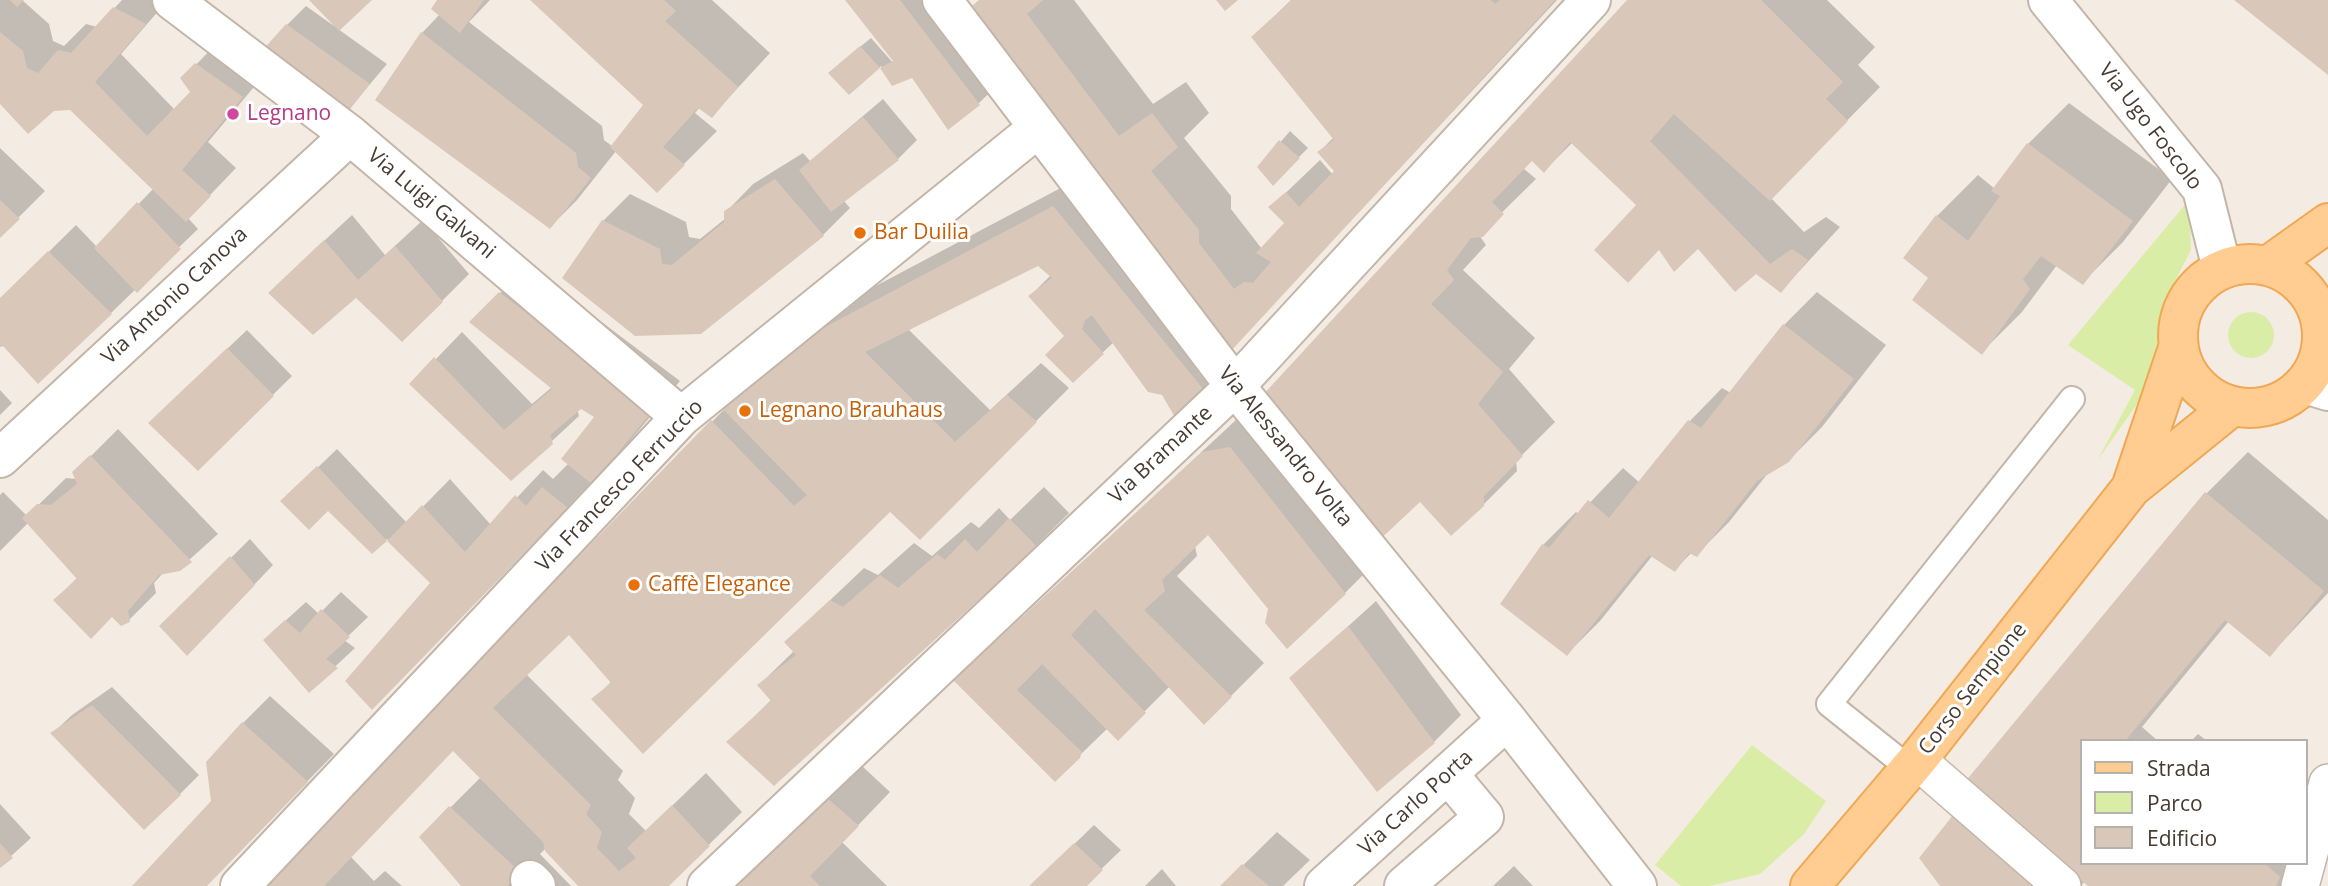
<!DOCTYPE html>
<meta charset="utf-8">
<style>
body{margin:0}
#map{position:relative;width:2328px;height:886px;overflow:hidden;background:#f4ece3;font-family:"Open Sans",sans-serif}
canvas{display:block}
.legend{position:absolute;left:2080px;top:739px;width:228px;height:126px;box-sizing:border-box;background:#fff;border:2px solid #b5b1ad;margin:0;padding:9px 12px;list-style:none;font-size:21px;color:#463b33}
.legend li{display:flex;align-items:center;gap:14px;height:35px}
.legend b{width:35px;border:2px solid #b5b1ad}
</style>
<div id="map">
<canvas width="2328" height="886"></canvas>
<ul class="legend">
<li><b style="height:9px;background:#ffcd91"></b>Strada</li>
<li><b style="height:19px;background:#d9eda7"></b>Parco</li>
<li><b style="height:19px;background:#d9c8ba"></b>Edificio</li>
</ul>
</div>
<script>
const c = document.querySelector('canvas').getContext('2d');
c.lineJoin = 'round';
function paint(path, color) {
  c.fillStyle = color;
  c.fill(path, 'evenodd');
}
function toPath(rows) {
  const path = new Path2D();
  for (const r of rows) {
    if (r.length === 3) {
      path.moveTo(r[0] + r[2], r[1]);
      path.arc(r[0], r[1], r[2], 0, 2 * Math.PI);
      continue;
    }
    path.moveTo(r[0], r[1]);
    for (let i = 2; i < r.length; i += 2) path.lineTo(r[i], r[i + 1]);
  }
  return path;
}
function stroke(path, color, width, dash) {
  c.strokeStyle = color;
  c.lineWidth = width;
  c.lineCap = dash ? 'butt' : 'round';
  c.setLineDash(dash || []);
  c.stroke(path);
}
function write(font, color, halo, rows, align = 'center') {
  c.font = font + ' "Open Sans",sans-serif';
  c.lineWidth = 6;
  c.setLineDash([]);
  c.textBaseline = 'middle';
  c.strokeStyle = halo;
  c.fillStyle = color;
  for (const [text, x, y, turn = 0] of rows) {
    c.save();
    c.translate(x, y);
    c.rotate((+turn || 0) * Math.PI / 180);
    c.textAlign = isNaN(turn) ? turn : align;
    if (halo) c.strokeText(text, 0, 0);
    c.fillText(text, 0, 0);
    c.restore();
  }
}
const green = toPath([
 [2189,200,2191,250,2166,299,2157,343,2140,400,2097,461,2135,390,2068,345],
 [2251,335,23],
 [1752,745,1826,801,1804,834,1760,874,1710,886,1681,886,1655,865]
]);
const shadow = toPath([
 [0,0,22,0,49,24,53,41,64,46,86,24,97,27,122,0,168,0,121,54,175,110,192,93,183,78,223,37,269,69,208,142,236,168,188,218,198,229,111,313,0,347,0,300,76,225,97,247,154,188,71,109,0,102],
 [313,0,370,0,338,29,387,64,343,116,287,25,306,6,334,26],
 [439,0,490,0,469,22,602,126,604,140,612,146,645,104,533,0,712,0,770,53,712,116,700,107,695,113,717,131,657,191,616,151,577,200,550,227,422,33,440,14],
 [847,0,958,0,968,12,980,0,1074,0,1153,104,1186,82,1209,113,1184,138,1231,196,1231,209,1262,249,1286,223,1271,207,1320,160,1333,175,1337,171,1319,152,1334,137,1253,37,1291,0,1557,0,1230,350,1236,356,1176,417,1164,393,1114,342,1073,380,1066,336,1030,296,1051,275,1038,263,908,329,990,410,1041,363,1069,388,920,538,890,510,594,699,612,681,569,632,526,674,623,771,618,780,635,798,629,814,646,831,706,773,742,812,667,886,580,886,545,849,540,854,571,886,464,886,421,837,481,777,454,749,351,857,374,881,385,871,402,886,271,886,545,593,745,388,836,307,1087,174,1014,69,979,103,948,127,913,76,893,84,881,66,849,92,839,64,871,38,894,64,896,62],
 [1630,0,1827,0,1875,47,1858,65,1880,87,1771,198,1804,232,1826,217,1840,227,1781,291,1756,272,1698,246,1638,205,1572,143,1544,171,1532,159,1523,168,1536,179,1479,235,1486,245,1463,270,1535,338,1509,369,1555,422,1516,461,1517,471,1483,505,1420,500,1263,397],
 [883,99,917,140,898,159,844,201,850,208,823,235,700,332,603,221,630,194,686,222,689,237,700,239,726,218,726,212,753,184,803,153,810,161],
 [2069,103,2172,179,2123,242,2082,283,2057,265,2022,312,1981,353,1931,278,1905,258,1937,216,1978,175,1995,189,2028,144],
 [1290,131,1308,148,1273,183,1259,167],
 [0,148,45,191,0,236],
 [352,215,385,255,423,220,469,274,442,301,356,296,297,266],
 [527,266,680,381,619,454,399,681,433,582,387,539,372,551,328,508,283,501,337,449,407,523,450,479,491,525,543,470,553,479,569,463,596,416,581,406,577,409,579,416,511,479,412,384,462,332,532,404,552,387,472,322],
 [1817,292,1886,345,1822,427,1788,461,1769,472,1729,522,1696,555,1692,552,1675,570,1653,555,1600,621,1567,654,1543,545,1576,512,1579,514,1623,468,1640,483,1689,422,1722,388,1731,393,1784,325],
 [247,330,292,376,198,469,169,404],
 [0,390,12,403,0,415],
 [1237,419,1378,560,1345,593,1270,608,1208,533,1195,546,1197,556,1177,576,1264,663,1205,722,1170,686,1118,738,1108,728,1055,779,956,680],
 [118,429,218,534,179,569,163,573,154,583,156,593,129,620,55,600,78,577,28,523,0,551,0,495,3,492,27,516,66,478,77,479,74,473],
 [2248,452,2328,520,2328,593,2270,655,2229,621,2142,727,2158,741,2081,741,2081,863,2305,863,2300,886,2090,886,2085,881,2081,886,1942,886,1966,783,2207,493],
 [1044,487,1069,513,1036,546,729,742,772,699,759,685,794,651,786,642,864,568,878,575,914,543,932,556,971,522,979,528,999,508,1010,520],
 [250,539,273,565,206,635,161,627],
 [341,592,368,617,344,640,355,648,310,690,284,622,306,602,319,614],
 [1376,601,1461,715,1434,742,1291,678],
 [112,687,199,775,180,794,53,733,72,715],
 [270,696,334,754,205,886,135,886,213,801,243,723],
 [2198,734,2207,741,2191,741],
 [862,766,890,792,842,842,887,886,738,886],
 [0,804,31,838,0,866],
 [1094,825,1121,850,1084,886,1031,886],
 [1277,832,1310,860,1283,886,1222,886],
 [1514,866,1533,886,1493,886],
 [1162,869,1176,886,1145,886]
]);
const building = toPath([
 [10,0,24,0,17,7],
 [309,0,372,0,339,31],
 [437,0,484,0,460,33,431,9],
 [530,0,664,0,676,11,665,21,738,87,712,118,698,108,663,147,685,165,657,193,610,147,643,105],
 [845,0,900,0,980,105,948,130,912,78,892,86,880,68,893,61],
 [979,0,1043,0,1027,14,1119,136,1152,113,1178,147,1151,171,1199,230,1199,243,1234,289,1244,282,1253,283,1271,262,1256,253,1284,223,1268,207,1286,192,1299,207,1334,171,1317,152,1334,140,1251,37,1292,0,1491,0,1495,4,1500,0,1555,0,1231,351,966,11],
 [1216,0,1238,0,1225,11],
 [1627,0,1761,0,1843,82,1826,99,1848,121,1770,201,1674,114,1650,141,1770,264,1792,249,1808,260,1781,293,1756,274,1735,292,1698,249,1674,272,1659,250,1628,283,1594,250,1636,205,1570,142,1544,173,1532,161,1492,202,1504,214,1483,237,1471,238,1447,270,1454,280,1431,304,1503,372,1478,404,1523,456,1484,496,1484,506,1451,536,1420,502,1374,545,1261,397],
 [2234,0,2328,0,2328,75],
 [113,7,146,24,95,82,147,136,190,92,180,78,195,63,243,97,182,170,211,196,186,222,70,110,54,111,28,134,0,104,0,32,23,51,27,68,38,73,58,50,71,53],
 [286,24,370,84,343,118,260,53],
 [421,32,576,153,578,167,591,178,550,229,375,100],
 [860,46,880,68,849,95,828,73],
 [863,117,899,160,831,212,799,170],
 [1279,140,1300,158,1273,186,1257,167],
 [2027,143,2133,221,2083,285,2041,256,2023,279,2030,289,1982,355,1912,300,1928,278,1903,258,1936,215,1968,241,2000,196,1991,191],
 [775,179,824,236,701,334,635,336,562,278,602,220,660,249,662,264,672,265,724,222,724,211],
 [0,200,20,219,0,238],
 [137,202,181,249,137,293,94,248],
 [1053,206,1204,390,1176,419,1162,395,1148,392,1092,315,1085,320,1082,329,1104,354,1073,383,1045,355,1064,336,1028,296,1052,278,1038,266,865,352,955,442,1007,395,1037,422,920,540,890,512,643,754,591,699,611,683,569,635,493,708,591,805,586,814,602,832,597,848,619,871,636,858,627,848,672,805,710,846,669,886,578,886,545,851,543,842,453,751,324,886,268,886,544,592,711,420,794,506,807,495,723,409,755,379,801,340],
 [324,240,358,280,395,246,443,302,402,342,356,298,313,335,268,293],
 [48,251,112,314,38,384,2,345,0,347,0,298],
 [499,292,654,409,592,484,561,459,594,417,581,409,550,435,553,444,511,481,409,384,434,357,504,430,552,389,469,322],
 [1783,324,1854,379,1789,462,1757,481,1697,557,1689,553,1675,572,1649,555,1567,656,1500,604,1542,544,1549,548,1588,500,1609,518,1688,420,1701,428],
 [227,348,274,396,198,471,148,423],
 [1230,447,1346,594,1287,649,1265,623,1268,609,1208,535,1162,580,1165,591,1144,610,1232,697,1204,725,1095,609,1071,635,1146,713,1118,741,1042,664,1017,690,1082,752,1080,758,1055,782,953,680,1202,452],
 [90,455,192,562,180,571,159,575,128,611,130,622,121,626,112,617,91,639,53,600,77,579,22,518,37,504,51,505,77,484,72,472],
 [317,466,387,541,372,554,328,511,309,530,280,501],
 [542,487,568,508,372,710,345,681,430,583,387,541,422,505,465,552,515,495,526,506],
 [2205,492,2324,591,2270,657,2225,620,2125,741,2081,741,2081,863,2264,863,2280,877,2276,886,2088,886,1964,783],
 [1009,518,1037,547,774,786,726,742,771,701,757,685,796,655,784,642,830,600,843,607,880,575,898,588,937,554,945,560,965,539,977,552],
 [230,556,255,585,187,656,159,626],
 [321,609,350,637,326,659,338,668,309,693,263,640,285,620,300,633],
 [1348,626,1435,743,1377,792,1289,678],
 [92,705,181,795,144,830,50,733],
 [242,722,308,782,207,886,132,886,211,801,206,762],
 [827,798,859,826,810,876,820,886,736,886],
 [449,806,522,874,507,886,461,886,419,837],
 [1957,810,2046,886,1940,886,1919,858],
 [0,843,13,858,0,868],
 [1074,843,1103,870,1087,886,1029,886],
 [1242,864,1269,886,1220,886]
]);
const service = toPath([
 [1910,769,1829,704,2072,399]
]);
const pedestrian = toPath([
 [1917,760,2062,886],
 [2300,886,2328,783]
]);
const minor = toPath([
 [172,0,350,135,681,417],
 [942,0,1235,386,1507,720,1637,886],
 [2048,0,2202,189,2222,269],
 [2305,384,2328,391],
 [0,458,350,135],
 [530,880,536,886],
 [240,886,681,417,1038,128],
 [707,886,1235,386,1591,0],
 [1324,886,1507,720],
 [1404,886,1484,817,1448,774]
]);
const primary = toPath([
 [2250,336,72],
 [2269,265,2328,223],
 [2131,488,2178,348],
 [1810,886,1917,760,2131,488,2231,407]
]);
const markers = [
 [233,114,7,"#d1479c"],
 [860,233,7,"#e8710a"],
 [745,411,7,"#e8710a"],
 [634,585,7,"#e8710a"]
];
const hotelNames = [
 ["Legnano",247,114]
];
const streetNames = [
 ["Via Ugo Foscolo",2150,127,52],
 ["Via Luigi Galvani",431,204,40],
 ["Via Antonio Canova",175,296,-43],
 ["Via Alessandro Volta",1285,447,51],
 ["Via Bramante",1161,455,-43],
 ["Via Francesco Ferruccio",620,486,-46],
 ["Corso Sempione",1973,689,-52],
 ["Via Carlo Porta",1416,803,-42]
];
const foodNames = [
 ["Bar Duilia",874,233],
 ["Legnano Brauhaus",759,411],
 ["Caffè Elegance",648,585]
];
paint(green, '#d9eda7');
paint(shadow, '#0003');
paint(building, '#d9c8ba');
stroke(service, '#c3b5a8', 28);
stroke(pedestrian, '#c3b5a8', 40);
stroke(minor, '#c3b5a8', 42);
stroke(primary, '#f0a855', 42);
stroke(service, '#fff', 24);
stroke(pedestrian, '#fff', 37);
stroke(minor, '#fff', 38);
stroke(primary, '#ffcd91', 38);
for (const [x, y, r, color] of markers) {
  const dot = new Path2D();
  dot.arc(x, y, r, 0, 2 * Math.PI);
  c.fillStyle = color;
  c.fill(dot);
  stroke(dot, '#fff', 2.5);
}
write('21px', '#b23c85', '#fff', hotelNames, 'left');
write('21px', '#463b33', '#fff', streetNames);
write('21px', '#c56008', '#fff', foodNames, 'left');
</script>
